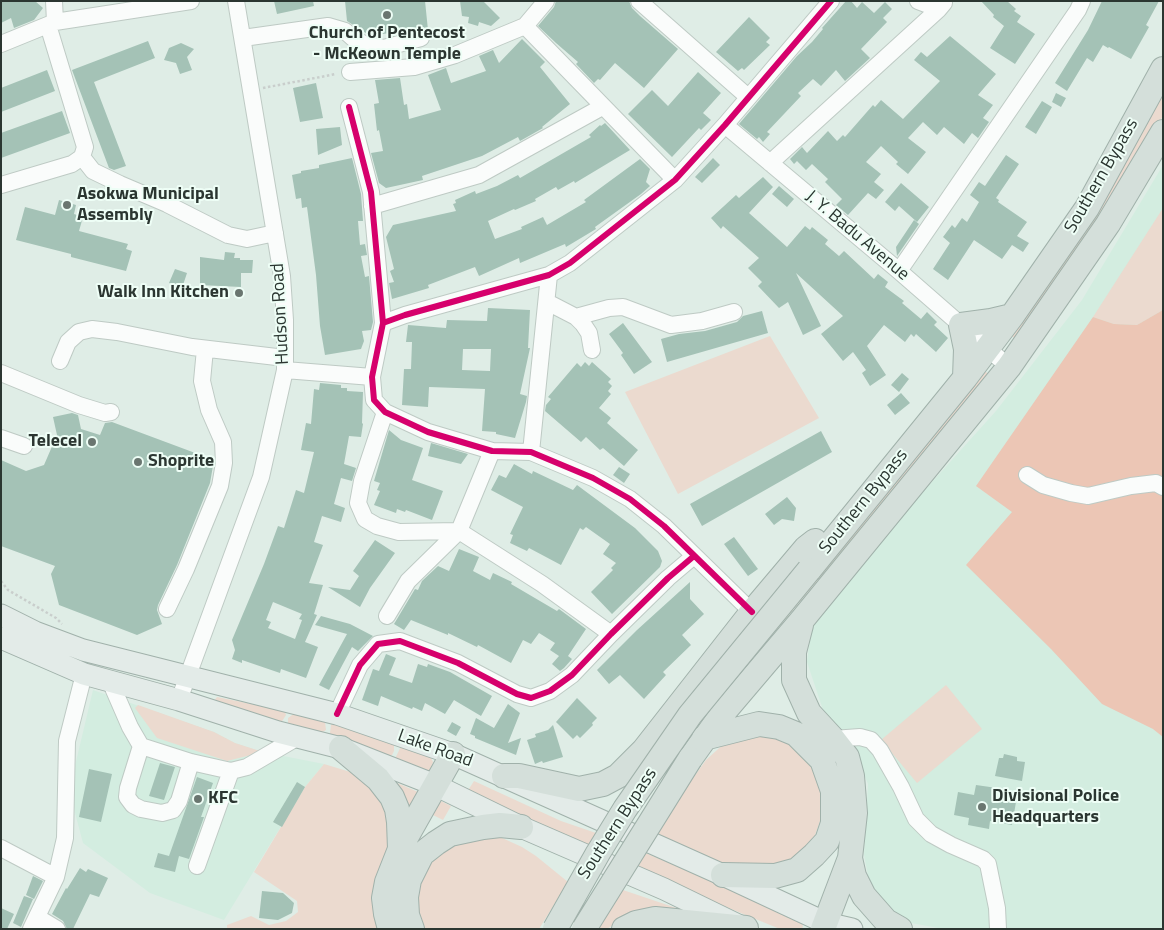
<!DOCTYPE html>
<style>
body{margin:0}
#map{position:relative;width:1164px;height:930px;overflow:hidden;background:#dfede6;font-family:"Titillium Web",sans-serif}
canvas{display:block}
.frame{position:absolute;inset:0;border:2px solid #2b3631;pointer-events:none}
</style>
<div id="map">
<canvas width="1164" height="930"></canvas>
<div class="frame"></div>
</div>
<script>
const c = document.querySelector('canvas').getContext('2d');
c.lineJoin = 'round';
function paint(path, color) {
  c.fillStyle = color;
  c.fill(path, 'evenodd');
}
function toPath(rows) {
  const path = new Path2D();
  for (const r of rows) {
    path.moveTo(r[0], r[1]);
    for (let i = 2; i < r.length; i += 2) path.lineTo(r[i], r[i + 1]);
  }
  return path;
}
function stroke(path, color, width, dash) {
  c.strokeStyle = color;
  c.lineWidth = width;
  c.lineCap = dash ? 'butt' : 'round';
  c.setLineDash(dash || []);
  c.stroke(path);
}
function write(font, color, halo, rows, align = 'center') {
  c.font = font + ' "Titillium Web",sans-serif';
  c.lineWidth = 4;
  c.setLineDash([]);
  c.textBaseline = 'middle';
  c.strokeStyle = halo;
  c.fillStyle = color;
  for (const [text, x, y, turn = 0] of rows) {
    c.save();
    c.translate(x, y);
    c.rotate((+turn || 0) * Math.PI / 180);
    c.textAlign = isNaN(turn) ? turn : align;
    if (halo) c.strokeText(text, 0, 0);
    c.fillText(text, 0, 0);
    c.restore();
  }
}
const built = toPath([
 [1163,165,1163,929,944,929,900,921,871,891,864,855,868,784,853,749,824,713,807,662,813,614,996,411,1082,300],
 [93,690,214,732,235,743,263,752,324,764,305,787,224,920,150,893,83,843,74,809,74,770]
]);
const green = toPath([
 [1163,70,1163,116,1070,262,1015,338,1007,334],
 [1163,208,1163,310,1137,325,1114,324,1093,317],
 [770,336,819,418,678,494,625,392],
 [983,369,989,375,743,670,804,591],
 [946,685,982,729,917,783,881,740],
 [217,697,281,710,285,712,286,715,281,723,214,701],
 [138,705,214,732,235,743,263,752,227,761,157,738,135,708],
 [295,713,325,722,326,730,319,734,290,726,288,723,288,718],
 [333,723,391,741,394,745,394,751,392,755,387,757,332,739,330,733,331,725],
 [764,734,792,745,817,769,826,804,813,841,792,861,779,866,725,867,655,837,683,792,706,760,728,740],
 [402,744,428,755,431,758,433,762,429,773,394,761],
 [324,764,357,774,381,795,392,827,379,929,227,929,227,925,251,916,269,925,286,921,298,912,297,901,254,872,305,787],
 [388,779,418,792,418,795,413,808,401,802],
 [474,781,561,821,596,833,585,850,467,792],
 [433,797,451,806,443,820,427,812],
 [489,835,500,837,522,847,536,856,568,882,539,929,422,929,415,903,423,870,446,845],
 [643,852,801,918,803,927,801,929,780,929,633,869],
 [620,889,700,916,622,919,607,929,596,929]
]);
const forest = toPath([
 [1163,310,1163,737,1153,729,1102,704,1051,649,966,565,1012,512,976,486,1093,317,1114,324,1137,325]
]);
const building = toPath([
 [1,1,35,1,43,8,34,20,14,28,11,18,1,23],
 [274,1,313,1,314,6,277,14],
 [345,1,425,1,428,30,419,28,405,32,369,35,347,21],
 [460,1,483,1,500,18,491,26,479,22,478,26,468,23,469,17,462,16],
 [556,1,629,1,632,8,640,16,678,49,644,88,615,63,600,80,598,79,594,83,576,64,578,62,556,43,538,26,554,7],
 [846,1,851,1,857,8,862,2,874,13,885,2,892,9,883,18,887,22,861,49,870,58,845,81,836,70,821,86,813,79,798,93,801,96,767,132,770,134,763,142,759,137,757,139,739,124,797,56,812,42,823,29,822,28],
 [981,1,1007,1,1016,9,1014,11,1021,16,1017,22,1035,34,1015,64,990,48,1004,26,993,17,994,15],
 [1102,1,1159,1,1146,25,1149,27,1131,59,1109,47,1108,48,1103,45,1093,62,1087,58,1067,91,1055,83,1088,30],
 [749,17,770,38,766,42,770,45,744,70,742,68,738,71,716,52],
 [950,36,996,74,978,95,993,105,983,118,989,122,978,138,972,133,964,144,944,127,937,135,923,122,908,138,926,152,908,174,896,164,898,162,881,146,866,162,881,174,874,182,884,190,876,199,868,193,848,215,836,205,842,199,825,182,828,179,812,164,806,170,797,161,794,164,790,159,802,147,807,153,828,131,837,141,843,135,845,137,873,105,875,107,881,100,903,119,940,81,914,60,921,52,927,57],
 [522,39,545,62,540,67,570,104,542,127,543,128,520,141,518,137,482,156,422,176,423,180,386,188,379,183,371,153,383,151,379,130,377,131,374,104,379,103,375,80,400,78,404,105,407,104,409,119,441,110,428,75,446,68,451,83,486,71,479,56,493,50,499,63],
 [148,41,155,58,94,82,126,166,114,170,109,168,72,70],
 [181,43,194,49,187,57,192,70,180,74,176,63,164,60,169,48],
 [47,70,55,91,1,112,1,88],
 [698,72,721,93,703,113,711,120,701,130,699,128,672,157,628,114,652,90,668,106],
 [316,83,323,118,300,122,293,88],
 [1056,93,1066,98,1061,107,1052,102],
 [1042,101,1052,107,1036,134,1025,127],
 [62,111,70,133,1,158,1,133],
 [605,123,630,150,575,183,574,181,558,190,556,187,535,199,536,201,515,210,514,209,488,221,495,239,522,229,521,227,543,217,547,225,586,202,584,200,640,159,650,169,646,182,650,186,641,194,595,227,596,229,566,247,565,244,520,263,519,258,479,276,475,267,428,285,429,288,392,299,389,283,394,282,390,271,394,269,386,237,393,225,456,211,453,204,456,203,455,200,475,191,476,194,497,186,518,175,520,178,591,137,589,135,600,125,601,126],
 [340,127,342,145,318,155,316,129],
 [1006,155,1019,164,996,198,999,200,998,202,1027,222,1017,236,1029,243,1023,252,1012,245,1002,259,974,240,948,280,933,269,950,243,943,237,952,225,955,228,962,218,967,222,979,202,970,195,979,182,985,186],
 [352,158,361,194,363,221,358,221,360,245,365,244,367,255,361,256,365,277,369,276,373,322,371,330,362,331,364,341,361,349,325,355,320,326,316,275,307,207,302,208,301,198,296,199,292,175,301,173,301,171,319,168,319,165],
 [713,158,720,165,702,183,695,177],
 [763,177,773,187,749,213,787,247,805,226,810,230,812,227,828,240,825,244,839,256,844,251,874,279,878,274,888,282,885,287,904,301,902,303,921,319,927,312,937,322,934,325,948,338,936,352,916,334,914,337,911,334,905,342,884,325,867,346,886,375,870,386,862,373,866,370,853,352,843,361,821,334,843,316,796,273,821,326,803,335,788,302,779,308,758,286,762,282,748,268,759,258,723,226,721,229,711,218,736,195,739,198],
 [901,183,929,207,917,222,899,206,895,211,885,202],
 [779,186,794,199,787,207,772,194],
 [59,200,76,205,74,214,83,217,79,231,128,244,126,249,132,251,126,271,71,257,71,254,16,240,25,207,55,215],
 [914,220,919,224,897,256,896,247],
 [225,252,235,253,234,258,240,258,240,260,253,260,252,273,241,273,241,287,200,285,200,257,224,260],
 [175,269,187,273,182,288,169,283],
 [488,308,530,310,528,348,530,348,520,394,527,396,526,402,515,438,496,434,496,432,482,431,485,389,429,387,428,407,402,405,404,369,411,369,412,342,406,342,408,325,446,328,447,320,487,321],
 [463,349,491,349,490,371,462,370],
 [762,311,768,333,667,362,661,339,679,334,705,331,737,322,743,316],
 [623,323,652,362,634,374,621,355,623,353,609,334],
 [585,362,589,366,592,362,611,379,608,382,612,386,608,391,611,394,599,408,611,418,607,423,638,450,624,466,603,448,600,450,586,437,581,442,545,411,546,405,551,399,548,397,577,363,581,367],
 [902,373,909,379,899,392,891,385],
 [320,383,341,385,341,388,347,388,347,391,363,392,362,423,363,424,361,437,349,436,344,464,356,468,352,481,341,478,334,504,345,508,341,522,322,516,314,542,323,545,309,583,323,585,314,614,317,615,305,642,318,647,306,678,281,669,280,673,242,660,242,663,232,659,235,650,232,640,264,564,278,526,284,528,296,490,304,493,314,452,301,450,306,423,311,424,314,389,319,390],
 [273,602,302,614,299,619,302,620,295,639,268,628,271,622,266,620],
 [901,393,910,403,895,415,887,405],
 [72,413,78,415,81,429,100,435,105,423,112,422,214,460,210,483,177,565,158,605,157,610,162,624,137,635,59,605,51,574,55,566,1,546,1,460,26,471,44,465,57,435,53,417],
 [389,430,401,440,423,448,412,480,443,491,432,520,406,510,405,512,397,509,396,513,374,505,380,491,377,490,380,483,374,481],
 [821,431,832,452,702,526,690,504],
 [431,443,468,454,461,464,428,456],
 [514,464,532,474,533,471,573,490,577,485,635,528,658,551,662,561,660,567,612,614,591,592,613,570,611,568,616,563,603,554,610,544,586,527,583,530,580,528,561,565,529,548,527,551,510,543,513,535,510,534,523,507,491,490,499,475,506,478],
 [619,467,630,474,624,483,613,475],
 [787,497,796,508,794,521,782,519,774,525,765,514],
 [734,537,758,569,748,576,724,544],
 [375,540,395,553,370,588,360,607,328,587,350,590,359,576,353,571],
 [459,549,479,557,473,571,490,580,493,573,512,582,511,584,557,611,559,609,586,629,568,656,572,659,564,668,560,671,552,664,559,656,550,650,555,643,539,633,531,644,523,640,511,663,478,645,477,647,448,633,448,635,411,620,404,630,394,624,415,589,418,590,422,581,438,566,449,571],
 [690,582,690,599,704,614,682,635,691,645,663,672,666,675,644,699,620,675,609,684,597,670,637,630],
 [321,616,350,624,373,636,358,651,352,647,329,690,319,685,347,634,315,625],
 [386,654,396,658,389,675,412,683,418,664,427,667,428,664,450,672,492,696,481,716,454,700,445,714,425,703,422,711,413,707,412,709,381,696,378,706,362,700,373,669,379,671],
 [577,698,597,718,592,723,593,725,580,738,577,735,573,739,556,722],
 [508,704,520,713,508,743,521,738,516,755,475,738,475,736,470,734,476,718,494,728],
 [452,722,461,727,456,736,447,731],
 [553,725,563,757,543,763,542,761,535,764,527,740,536,737,535,734,548,730],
 [1004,754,1017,757,1017,761,1025,762,1022,781,995,776,999,758,1003,758],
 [160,763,175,767,164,800,149,796],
 [89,769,112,774,101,822,79,817],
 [197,777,213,783,201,817,204,817,189,859,179,856,175,872,154,867,158,853,169,856],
 [297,782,305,787,282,827,273,822],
 [976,785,997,788,995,799,1016,802,1012,825,990,821,989,829,968,825,969,818,954,815,958,792,974,795],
 [80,868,86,872,88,869,108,878,99,897,90,894,73,929,67,929,63,921,52,914,66,888,67,889],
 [33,876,43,881,34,899,26,895],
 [262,891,283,893,294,903,292,913,278,920,259,918],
 [24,896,33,899,21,927,13,923],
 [1,908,14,914,7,929,1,929]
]);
const path = toPath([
 [263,88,336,74],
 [1,581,8,590,56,618,62,624]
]);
const minor = toPath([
 [54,1,55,22],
 [639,1,748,97],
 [918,1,939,9,944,3],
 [525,26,675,180],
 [243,38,328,26,345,31,354,39,366,45,384,48,421,38],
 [1,44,55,22,191,1],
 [350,72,414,67,455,55,525,26,546,1],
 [349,107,371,192,383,323,372,377,374,400,385,412,428,432,492,451,531,452,593,478,630,499,664,526,752,612],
 [725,125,899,271,1009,367],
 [82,157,93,171,120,184,167,204,228,235,247,239,275,233],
 [770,163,939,9],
 [1,185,72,164,82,157,85,147,48,25],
 [372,206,479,175,602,107],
 [899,271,1078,10,1082,1],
 [547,302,576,317,583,324,589,333,592,350],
 [576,317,609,308,623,307,671,325,702,321,734,312],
 [383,323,405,315,549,275,570,263,675,180,725,125,831,1],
 [60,361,68,342,79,332,92,329,117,332,192,347,285,358],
 [285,370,372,377],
 [1,373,79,405,105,413,111,412],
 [385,412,362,481,358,503,365,519,377,526,399,532,459,531,542,584,611,634],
 [1,438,24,446],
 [531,452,549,275],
 [1027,475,1043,485,1071,493,1088,496,1131,486,1156,483,1163,487],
 [167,609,186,569,220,486,224,463,223,442,209,410,202,381,205,349],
 [387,616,408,581,459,531,492,451],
 [110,681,130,727,141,746,191,762,231,771,247,767,298,737],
 [179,700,261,477,285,370,285,320,282,276,236,1],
 [337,714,360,665,378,644,400,641,458,663,517,694,531,698,550,691,572,675,611,634,668,578,694,556],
 [833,739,860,737,871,740,880,750,901,787,916,819,931,834,951,845,983,859,988,864,997,908,998,929],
 [141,746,128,788,127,797,133,805,141,809,162,813,173,810,179,801,191,762],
 [1,848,56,877],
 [197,866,231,771],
 [37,917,57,929],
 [31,929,56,877,65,838,67,741,84,674]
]);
const major = toPath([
 [1,615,35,632,83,650,337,714,453,754,723,875,826,923,852,929],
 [1,638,84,674,179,700,278,732,341,748,435,785,521,827,664,889,740,926]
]);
const highway = toPath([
 [965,378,966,349,961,325,991,321,1012,316],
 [809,570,965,378,1012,316,1087,208,1163,69],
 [801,625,794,652,794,680,809,713,833,739,847,757,852,776,855,813,850,858,854,876,864,896,886,921,900,929],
 [704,738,759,724,779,727,796,734,822,760,833,791,833,823,827,841,814,855,797,870,775,876,723,875],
 [341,748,378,779,392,797,397,809,399,822,400,849,387,882,384,898,386,914,390,929],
 [690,759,723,713,802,620,1009,367,1108,224,1163,132],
 [504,776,519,776,579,789,603,784,618,776,644,750,752,612,806,548,815,541],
 [400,848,453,754],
 [412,929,407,915,406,897,409,880,422,854,436,843,450,834,483,827,500,825,521,827],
 [624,929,636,923,655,919,746,928],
 [823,929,850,858]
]);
const highwayBridge = toPath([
 [555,929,598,853,625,809,690,715,809,570],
 [584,929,690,759]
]);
const cycleway = toPath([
 [349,107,371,192,383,323,372,377,374,400,385,412,428,432,492,451,531,452,593,478,630,499,664,526,752,612],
 [383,323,405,315,549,275,570,263,675,180,725,125,831,1],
 [337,714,360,665,378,644,400,641,458,663,517,694,531,698,550,691,572,675,611,634,668,578,694,556]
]);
const markers = [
 [387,15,5,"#6a7670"],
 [67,205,5,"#6a7670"],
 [239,293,5,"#6a7670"],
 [92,442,5,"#6a7670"],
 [138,462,5,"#6a7670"],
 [198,799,5,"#6a7670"],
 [982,807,5,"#6a7670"]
];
const poiNames = [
 ["Church of Pentecost",387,34,"center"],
 ["- McKeown Temple",387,55,"center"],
 ["Asokwa Municipal",77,195],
 ["Assembly",77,216],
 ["Walk Inn Kitchen",229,293,"right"],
 ["Telecel",82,442,"right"],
 ["Shoprite",148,462],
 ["Divisional Police",992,797],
 ["Headquarters",992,818],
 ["KFC",208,799]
];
const streetNames = [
 ["Southern Bypass",1102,176,-60],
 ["J. Y. Badu Avenue",857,236,40],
 ["Hudson Road",281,314,-93],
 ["Southern Bypass",864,502,-51],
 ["Lake Road",435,749,20],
 ["Southern Bypass",618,824,-57]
];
paint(built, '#d3ede0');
paint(green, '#ebdacf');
paint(forest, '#ecc6b5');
paint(building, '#a4c2b6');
stroke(minor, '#becac4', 18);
stroke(major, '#a0b1aa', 23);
stroke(highway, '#a0b1aa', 26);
stroke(path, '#c9cecc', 2.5, [2.5, 2.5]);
stroke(minor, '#fafcfb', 16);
stroke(major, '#e3ebe8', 21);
stroke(highway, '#d4dfda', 24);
stroke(highwayBridge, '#a0b1aa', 26, []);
stroke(highwayBridge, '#d4dfda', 24);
stroke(cycleway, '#d6006c', 6);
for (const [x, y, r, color] of markers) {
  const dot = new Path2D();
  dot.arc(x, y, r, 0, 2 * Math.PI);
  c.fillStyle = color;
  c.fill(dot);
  stroke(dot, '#eefef6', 2);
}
write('bold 18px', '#2b3631', '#eefef6', poiNames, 'left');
write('18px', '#2b3631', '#eefef6', streetNames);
</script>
